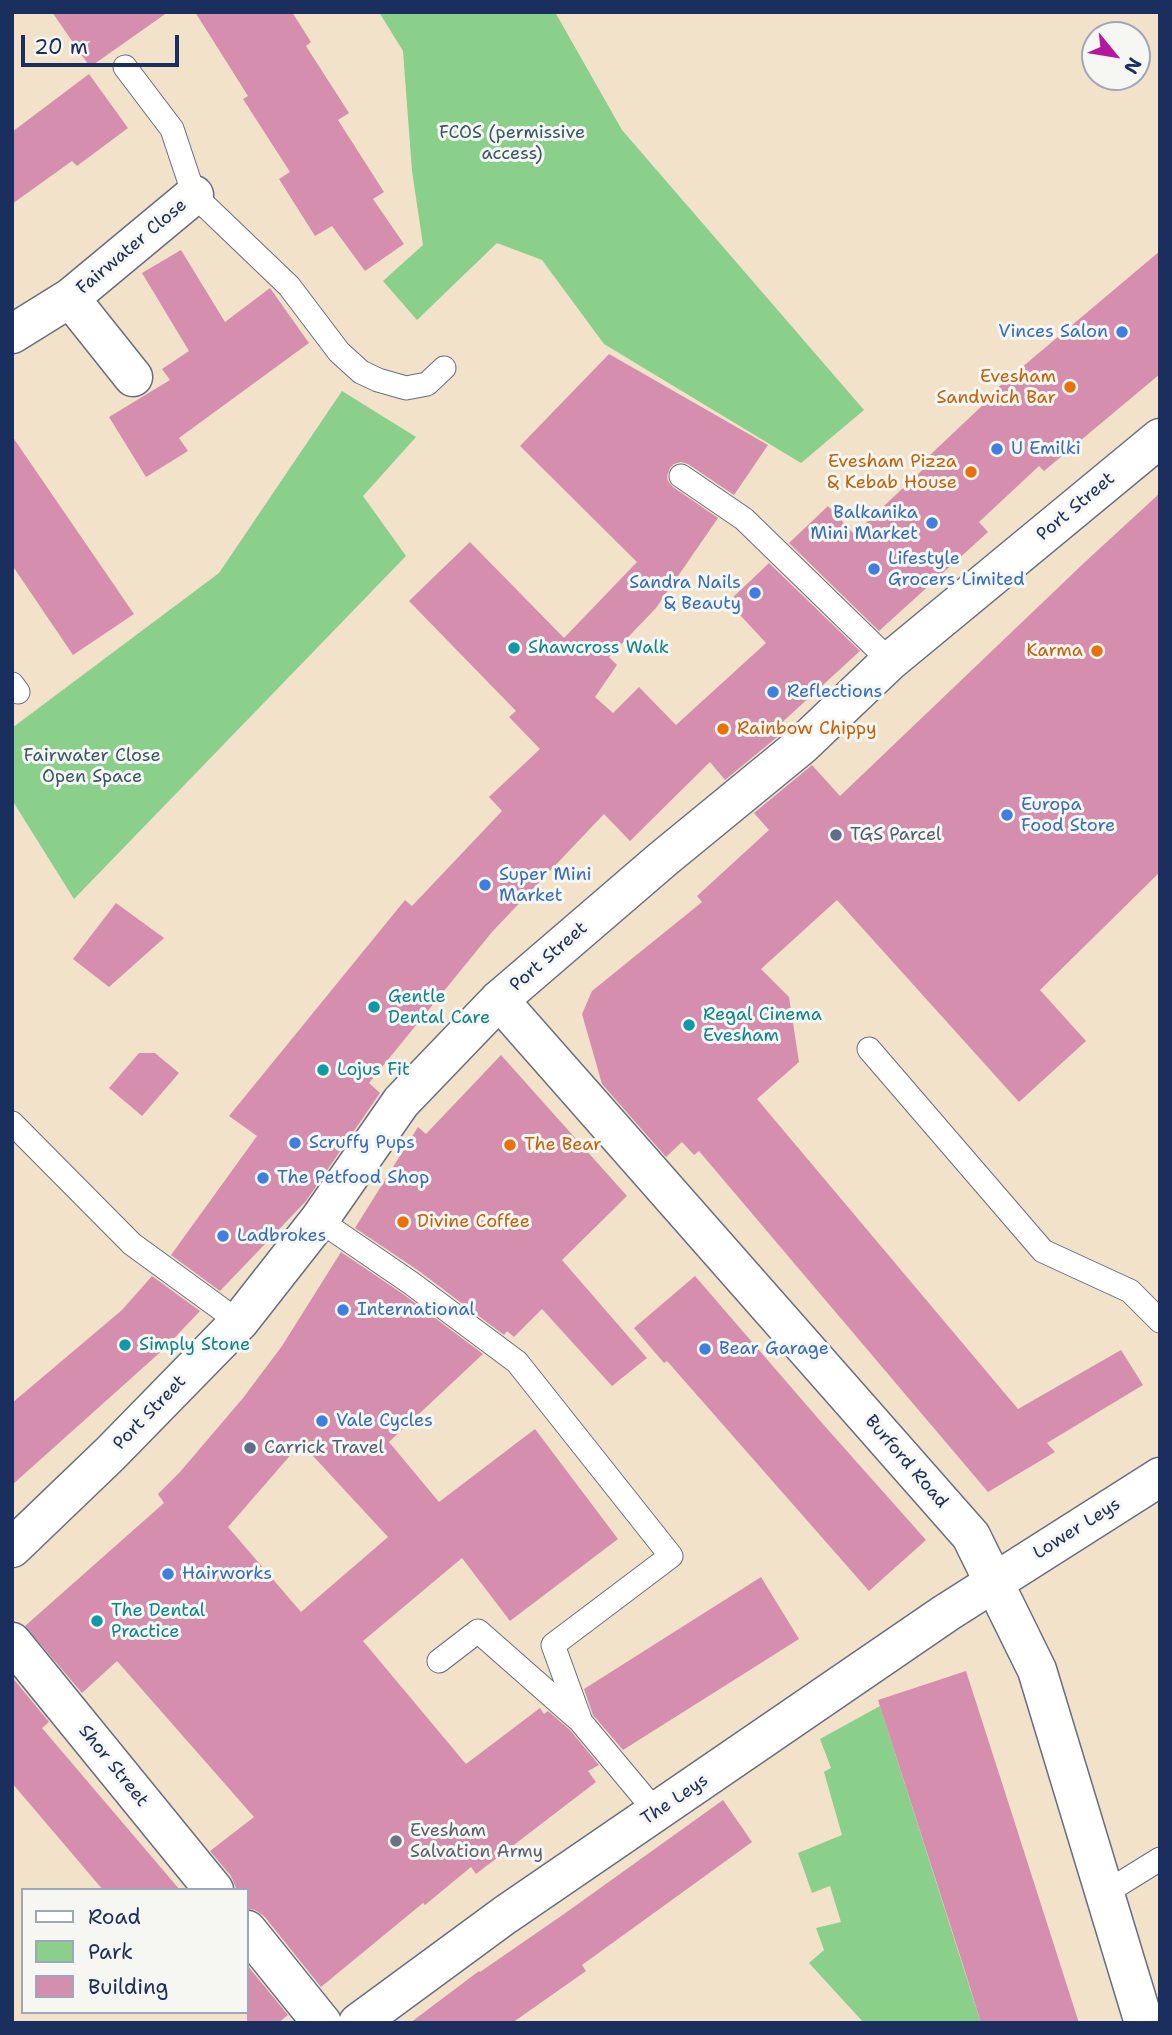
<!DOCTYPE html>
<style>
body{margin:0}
#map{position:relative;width:1172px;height:2035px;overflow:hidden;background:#f2e2c9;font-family:"Shantell Sans",sans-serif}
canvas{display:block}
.frame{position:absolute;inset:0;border:14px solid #1b2f5e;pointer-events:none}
.legend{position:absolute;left:21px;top:1888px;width:228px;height:126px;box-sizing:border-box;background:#f6f6f2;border:2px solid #9ea6b7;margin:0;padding:9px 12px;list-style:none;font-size:21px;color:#1b2f5e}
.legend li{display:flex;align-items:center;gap:14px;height:35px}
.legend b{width:35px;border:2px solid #9ea6b7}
.north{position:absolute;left:1081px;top:21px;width:70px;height:70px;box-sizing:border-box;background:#f6f6f2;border:2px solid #9ea6b7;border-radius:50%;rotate:120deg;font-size:19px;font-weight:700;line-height:28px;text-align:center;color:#1b2f5e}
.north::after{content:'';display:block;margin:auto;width:24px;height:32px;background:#b5179e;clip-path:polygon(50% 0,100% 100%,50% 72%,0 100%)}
.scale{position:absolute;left:21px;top:35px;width:158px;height:32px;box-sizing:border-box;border:4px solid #1b2f5e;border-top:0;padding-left:9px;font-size:21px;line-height:24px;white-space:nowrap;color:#1b2f5e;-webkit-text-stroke:5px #f6f6f2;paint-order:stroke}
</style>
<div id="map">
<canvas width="1172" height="2035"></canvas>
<div class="frame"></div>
<ul class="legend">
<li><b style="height:9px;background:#fff"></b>Road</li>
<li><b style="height:19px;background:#8acf8a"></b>Park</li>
<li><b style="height:19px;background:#d68eaf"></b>Building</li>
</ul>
<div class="north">N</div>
<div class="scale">20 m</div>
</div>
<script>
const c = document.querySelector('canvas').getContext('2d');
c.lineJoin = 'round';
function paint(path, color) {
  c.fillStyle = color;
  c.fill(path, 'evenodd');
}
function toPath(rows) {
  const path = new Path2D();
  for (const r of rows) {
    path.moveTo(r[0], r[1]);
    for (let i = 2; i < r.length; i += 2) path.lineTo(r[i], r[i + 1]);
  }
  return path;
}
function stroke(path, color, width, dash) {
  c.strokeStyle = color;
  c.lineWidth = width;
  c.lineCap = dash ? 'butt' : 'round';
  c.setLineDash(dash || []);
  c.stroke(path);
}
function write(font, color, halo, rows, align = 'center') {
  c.font = font + ' "Shantell Sans",sans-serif';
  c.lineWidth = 6;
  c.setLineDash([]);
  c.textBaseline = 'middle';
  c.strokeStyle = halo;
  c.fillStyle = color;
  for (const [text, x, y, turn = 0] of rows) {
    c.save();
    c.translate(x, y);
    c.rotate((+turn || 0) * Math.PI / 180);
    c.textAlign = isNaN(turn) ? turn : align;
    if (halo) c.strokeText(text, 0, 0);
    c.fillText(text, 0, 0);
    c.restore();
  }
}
const green = toPath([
 [379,12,555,12,622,130,864,410,801,463,604,344,542,260,497,243,417,320,383,281,423,245,412,171,403,51],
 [342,391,416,437,363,496,406,556,74,899,12,800,12,728,219,573],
 [880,1706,981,2023,864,2023,809,1963,824,1950,816,1928,841,1922,830,1886,812,1893,798,1853,842,1835,824,1772,831,1768,820,1739]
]);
const building = toPath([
 [52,12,168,12,90,67],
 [195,12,292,12,311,42,306,46,349,113,338,120,384,192,373,199,404,244,365,271,332,226,315,236,279,179,290,172,243,99,248,96],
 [89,74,128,128,77,166,72,161,12,204,12,132],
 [181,250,225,322,270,288,309,343,179,438,188,451,146,477,109,417,170,380,162,369,189,351,142,273],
 [1160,251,1160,374,1044,471,1039,466,979,522,988,532,879,631,789,543,828,506,854,534,934,459,930,455,985,403,983,400],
 [609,354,768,445,734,495,688,464,681,462,674,464,670,468,667,476,668,481,673,487,718,518,656,608,609,657,617,665,595,697,613,713,639,687,676,725,766,643,728,602,769,563,860,651,777,727,782,733,725,780,710,762,630,841,604,814,492,932,369,1083,380,1093,306,1201,220,1291,171,1255,257,1136,229,1116,405,900,412,906,502,811,489,797,540,749,509,717,516,711,409,601,470,542,564,638,637,562,520,446],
 [12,436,134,614,73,655,12,565],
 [1160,493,1160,872,1040,990,1086,1041,1019,1102,837,900,761,969,789,997,799,1062,757,1099,1018,1409,1121,1350,1143,1385,1047,1443,1055,1452,988,1492,699,1151,694,1155,682,1142,666,1157,602,1084,582,1014,592,991,702,902,697,896,769,830,754,813,812,765,840,796,1085,562],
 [116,903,164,938,109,987,73,959],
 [139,1053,155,1053,179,1073,142,1116,109,1088],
 [501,1055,627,1196,562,1260,647,1358,612,1386,542,1309,514,1337,507,1331,504,1335,419,1271,355,1228,418,1127,426,1134],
 [341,1252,403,1294,483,1354,389,1442,439,1502,535,1429,618,1539,510,1621,462,1558,363,1641,466,1764,540,1708,544,1714,548,1711,570,1730,599,1765,588,1771,596,1782,476,1874,471,1867,425,1905,423,1903,321,1987,264,1916,255,1910,247,1909,247,1890,237,1890,231,1876,210,1851,254,1817,117,1661,82,1693,25,1626,164,1503,158,1494,180,1472,243,1398,282,1346],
 [301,1443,388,1537,301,1612,228,1527],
 [152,1276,200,1311,165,1348,12,1485,12,1403,122,1310],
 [695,1276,822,1423,926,1540,869,1591,667,1361,664,1363,634,1328],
 [761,1577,799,1639,623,1750,593,1715,584,1689],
 [966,1671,1003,1786,1079,2023,981,2023,964,1968,878,1700],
 [12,1677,49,1722,42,1728,180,1890,103,1890,12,1783],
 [723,1800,752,1842,582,1965,586,1971,512,2023,410,2023,479,1971,480,1972,564,1914],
 [247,1965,288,2015,278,2023,247,2023]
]);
const lane = toPath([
 [125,67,172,129,194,195,289,286,339,352,361,372,378,380,406,388,427,384,444,368],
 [681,476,744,519,890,661],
 [12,684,18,692],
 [869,1049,1043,1251,1130,1291,1160,1321],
 [12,1123,132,1244,239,1322],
 [319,1220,411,1283,517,1362,671,1556,553,1645,581,1722,657,1813],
 [439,1661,478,1631,578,1719],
 [1105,1893,1160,1859]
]);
const street = toPath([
 [70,298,133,377],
 [12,334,70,298,194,195],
 [499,1000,971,1536,1037,1670,1144,2023],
 [12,1642,214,1890],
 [247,1930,322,2023],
 [358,2023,505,1915,946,1613,1160,1477]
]);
const secondary = toPath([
 [12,1548,110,1454,239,1322,319,1220,401,1102,499,1000,663,859,802,745,890,661,1160,438]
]);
const markers = [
 [1122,332,7,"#3f7fe0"],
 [1070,387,7,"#e8710a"],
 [997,449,7,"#3f7fe0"],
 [971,472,7,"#e8710a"],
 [932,523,7,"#3f7fe0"],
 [874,569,7,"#3f7fe0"],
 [755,593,7,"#3f7fe0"],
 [514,648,7,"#0f9aa8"],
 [1097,651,7,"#e8710a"],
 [773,692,7,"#3f7fe0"],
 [723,729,7,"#e8710a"],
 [1007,815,7,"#3f7fe0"],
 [836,835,7,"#5c6f8a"],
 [485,885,7,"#3f7fe0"],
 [374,1007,7,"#0f9aa8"],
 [689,1025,7,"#0f9aa8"],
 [323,1070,7,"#0f9aa8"],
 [295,1143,7,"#3f7fe0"],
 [510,1145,7,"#e8710a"],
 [263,1178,7,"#3f7fe0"],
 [403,1222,7,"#e8710a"],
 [223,1236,7,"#3f7fe0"],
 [343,1310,7,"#3f7fe0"],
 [125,1345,7,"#0f9aa8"],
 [705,1349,7,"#3f7fe0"],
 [322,1421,7,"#3f7fe0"],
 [250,1448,7,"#5c6f8a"],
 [168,1574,7,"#3f7fe0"],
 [97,1621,7,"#0f9aa8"],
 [396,1841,7,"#6b7280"]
];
const parkNames = [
 ["FCOS (permissive",512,133],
 ["access)",512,154],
 ["Fairwater Close",92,756],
 ["Open Space",92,777]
];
const streetNames = [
 ["Fairwater Close",132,247,-40],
 ["Port Street",1076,507,-40],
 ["Port Street",549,957,-41],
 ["Port Street",150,1413,-46],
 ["Burford Road",906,1462,49],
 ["Lower Leys",1077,1529,-32],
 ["Shor Street",113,1766,51],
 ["The Leys",675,1800,-34]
];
const shopNames = [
 ["Vinces Salon",1108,332,"right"],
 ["U Emilki",1011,449],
 ["Balkanika",918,513,"right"],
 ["Mini Market",918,534,"right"],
 ["Lifestyle",888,559],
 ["Grocers Limited",888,580],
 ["Sandra Nails",741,583,"right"],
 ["& Beauty",741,604,"right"],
 ["Reflections",787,692],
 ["Europa",1021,805],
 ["Food Store",1021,826],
 ["Super Mini",499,875],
 ["Market",499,896],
 ["Scruffy Pups",309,1143],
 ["The Petfood Shop",277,1178],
 ["Ladbrokes",237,1236],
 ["International",357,1310],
 ["Bear Garage",719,1349],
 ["Vale Cycles",336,1421],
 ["Hairworks",182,1574]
];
const foodNames = [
 ["Evesham",1056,377],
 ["Sandwich Bar",1056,398],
 ["Evesham Pizza",957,462],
 ["& Kebab House",957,483],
 ["Karma",1083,651],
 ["Rainbow Chippy",737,729,"left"],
 ["The Bear",524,1145,"left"],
 ["Divine Coffee",417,1222,"left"]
];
const cultureNames = [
 ["Shawcross Walk",528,648],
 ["Gentle",388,997],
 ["Dental Care",388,1018],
 ["Regal Cinema",703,1015],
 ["Evesham",703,1036],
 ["Lojus Fit",337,1070],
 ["Simply Stone",139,1345],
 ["The Dental",111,1611],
 ["Practice",111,1632]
];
const serviceNames = [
 ["TGS Parcel",850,835],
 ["Carrick Travel",264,1448]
];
const worshipNames = [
 ["Evesham",410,1831],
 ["Salvation Army",410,1852]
];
paint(green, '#8acf8a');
paint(building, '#d68eaf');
stroke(lane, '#666e83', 25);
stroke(street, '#666e83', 41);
stroke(secondary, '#666e83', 41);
stroke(lane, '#fff', 23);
stroke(street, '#fff', 38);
stroke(secondary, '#fff', 38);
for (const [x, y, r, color] of markers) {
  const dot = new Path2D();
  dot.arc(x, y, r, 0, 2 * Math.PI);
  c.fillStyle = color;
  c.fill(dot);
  stroke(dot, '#f6f6f2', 2.5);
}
write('18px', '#375769', '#f6f6f2', parkNames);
write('18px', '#1b2f5e', '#f6f6f2', streetNames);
write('18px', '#366cbe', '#f6f6f2', shopNames, 'left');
write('18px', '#c56008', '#f6f6f2', foodNames, 'right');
write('18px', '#0d838f', '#f6f6f2', cultureNames, 'left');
write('18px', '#4e5e75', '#f6f6f2', serviceNames, 'left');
write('18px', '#5b616d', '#f6f6f2', worshipNames, 'left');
</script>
